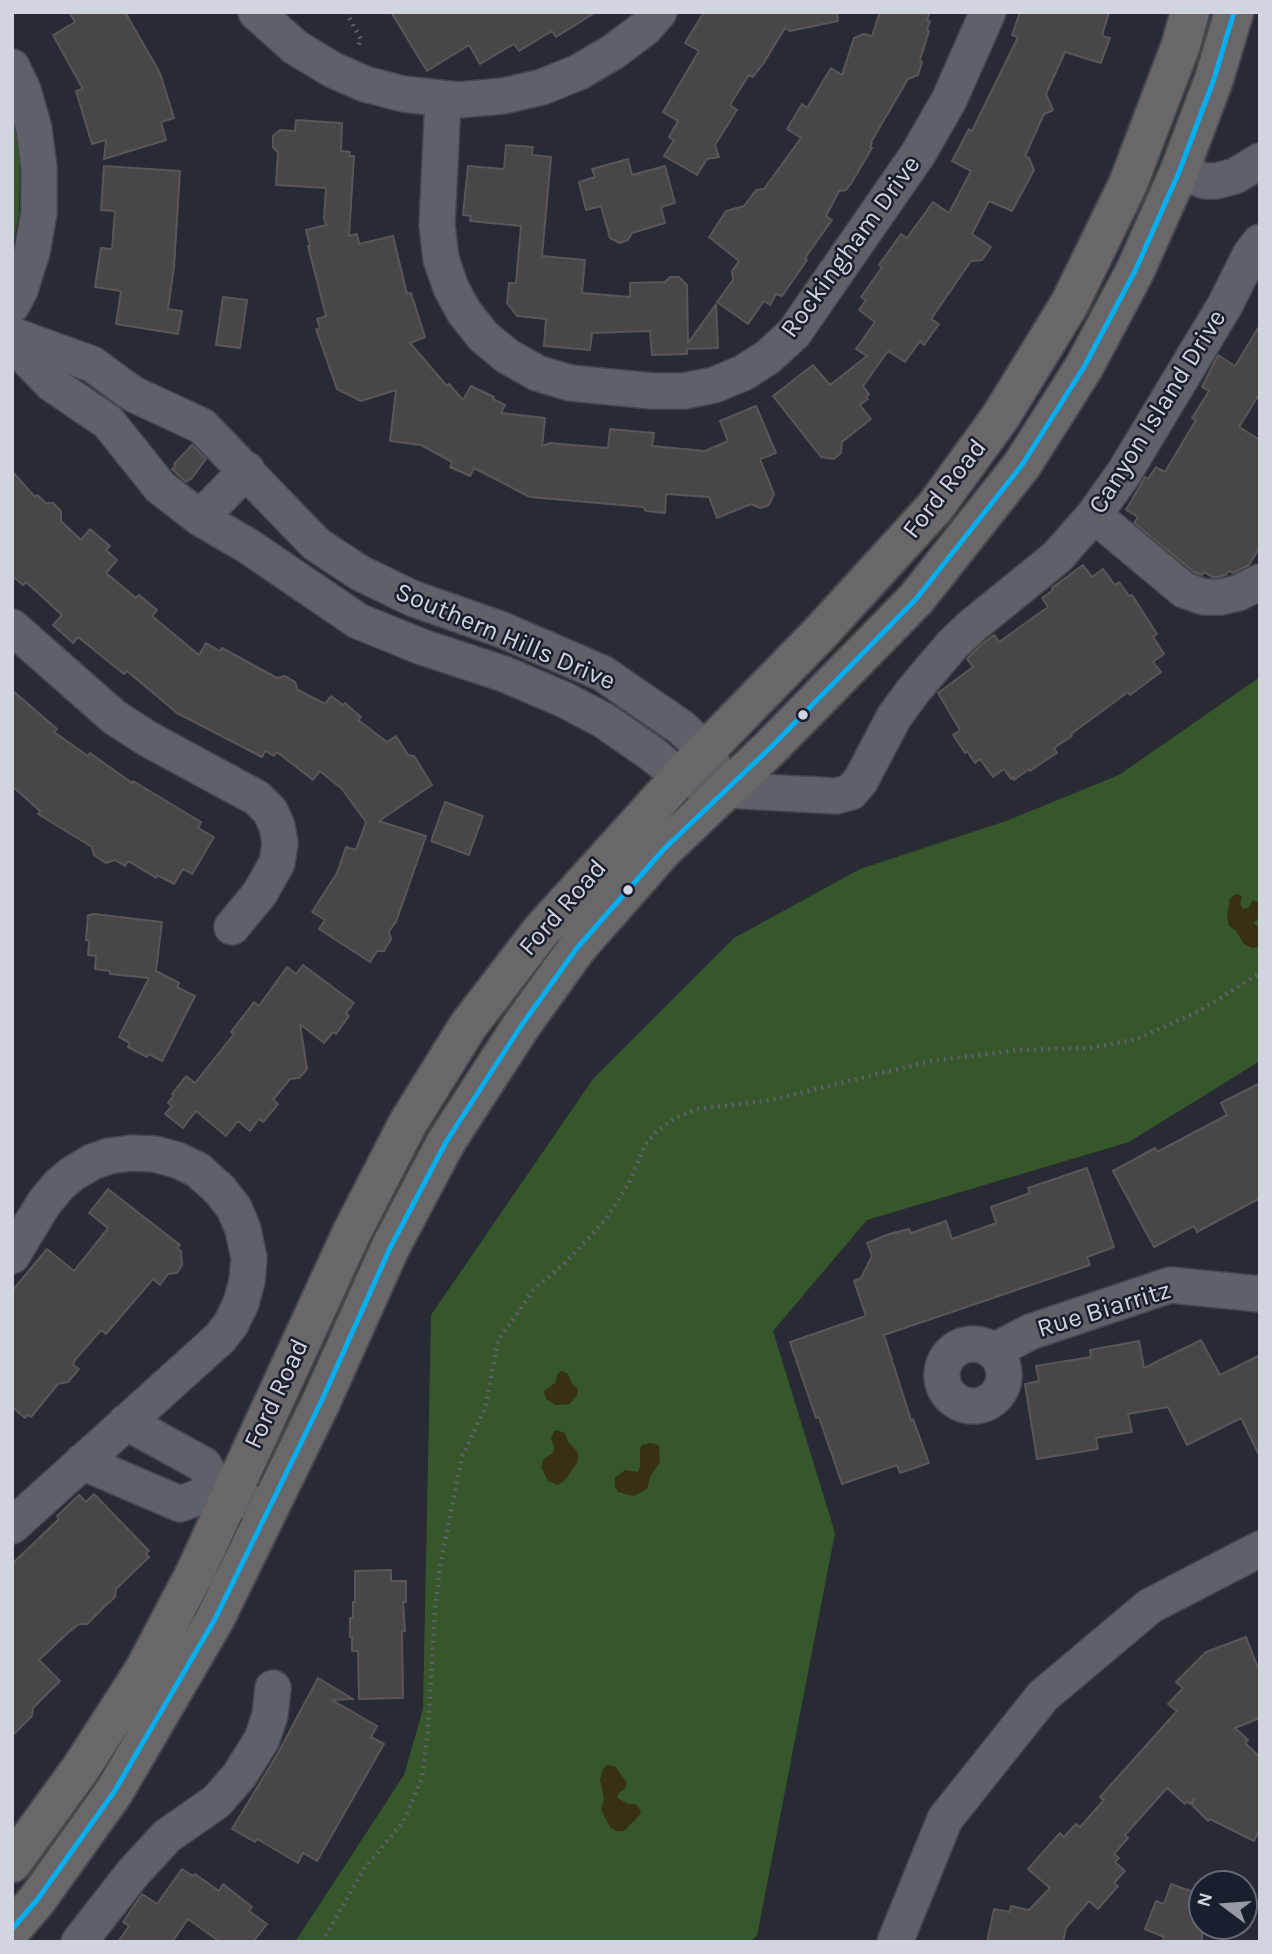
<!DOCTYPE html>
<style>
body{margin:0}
#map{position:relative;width:1272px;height:1954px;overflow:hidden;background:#282b33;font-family:Karla,sans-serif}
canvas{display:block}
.frame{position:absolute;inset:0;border:14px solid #d1d5df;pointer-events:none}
.north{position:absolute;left:1188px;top:1870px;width:70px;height:70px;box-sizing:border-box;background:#1a1f2e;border:2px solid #636875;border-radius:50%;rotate:286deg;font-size:19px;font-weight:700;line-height:28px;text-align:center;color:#d1d5df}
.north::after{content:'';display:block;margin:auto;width:24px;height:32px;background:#969aa3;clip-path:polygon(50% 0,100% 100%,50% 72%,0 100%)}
</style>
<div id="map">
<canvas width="1272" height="1954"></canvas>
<div class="frame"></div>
<div class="north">N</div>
</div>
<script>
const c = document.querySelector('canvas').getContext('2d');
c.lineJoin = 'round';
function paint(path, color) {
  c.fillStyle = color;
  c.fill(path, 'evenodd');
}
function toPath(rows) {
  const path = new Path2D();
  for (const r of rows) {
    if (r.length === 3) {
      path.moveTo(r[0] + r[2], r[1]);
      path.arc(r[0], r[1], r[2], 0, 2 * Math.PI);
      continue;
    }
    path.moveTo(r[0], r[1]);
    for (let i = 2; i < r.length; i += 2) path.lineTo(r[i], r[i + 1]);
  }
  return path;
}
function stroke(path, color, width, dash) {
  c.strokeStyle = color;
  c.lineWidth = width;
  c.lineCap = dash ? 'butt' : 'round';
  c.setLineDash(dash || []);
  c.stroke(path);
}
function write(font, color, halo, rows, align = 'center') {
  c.font = font + ' Karla,sans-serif';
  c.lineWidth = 5;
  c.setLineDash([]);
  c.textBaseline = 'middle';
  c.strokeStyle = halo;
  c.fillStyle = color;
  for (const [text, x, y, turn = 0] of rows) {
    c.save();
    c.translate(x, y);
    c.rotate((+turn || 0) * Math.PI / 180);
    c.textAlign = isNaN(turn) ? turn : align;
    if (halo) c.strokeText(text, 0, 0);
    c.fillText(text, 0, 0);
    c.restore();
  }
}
const green = toPath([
 [12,113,20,131,19,213,12,252],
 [1260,677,1260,1061,1129,1142,867,1220,773,1331,835,1533,757,1936,749,1942,295,1942,404,1775,423,1709,431,1315,593,1079,734,938,860,869,1006,821,1119,775]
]);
const sand = toPath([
 [1236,894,1242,896,1240,904,1243,909,1248,908,1253,900,1260,903,1260,916,1254,923,1260,929,1260,945,1258,947,1252,948,1244,944,1236,931,1229,926,1227,916,1230,898],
 [562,1371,568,1374,572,1384,578,1389,577,1395,570,1404,556,1405,546,1399,544,1391,555,1383,558,1373],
 [557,1430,565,1433,568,1442,577,1451,578,1458,577,1463,565,1480,558,1485,548,1481,541,1467,543,1460,553,1453,554,1447,551,1438,554,1431],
 [650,1443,659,1445,660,1462,650,1477,647,1489,634,1496,618,1492,615,1486,615,1478,625,1470,638,1472,640,1467,640,1449,642,1445],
 [607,1765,615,1766,627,1783,625,1789,619,1793,617,1798,629,1804,636,1804,641,1811,639,1816,624,1831,616,1831,610,1827,601,1810,604,1798,600,1780,603,1769]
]);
const building = toPath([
 [69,12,125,12,160,73,174,118,161,122,166,140,104,159,106,140,92,144,76,91,83,89,53,35,75,22,69,12],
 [391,12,596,12,556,37,552,31,519,51,514,44,480,64,469,45,427,71,391,12],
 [704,12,837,12,838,21,790,31,785,28,763,64,753,77,749,75,730,105,737,110,715,145,719,157,707,159,697,175,664,156,674,140,669,137,678,121,663,112,699,51,685,43,704,12],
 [880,12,930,12,927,20,930,21,927,30,929,31,920,60,922,62,918,75,908,79,871,142,872,143,870,147,872,148,852,182,846,190,839,191,826,216,832,220,805,258,807,260,782,296,776,294,770,305,764,301,748,324,717,302,733,280,732,271,739,261,709,237,726,211,744,206,756,190,764,189,801,138,787,129,802,104,807,108,831,68,842,75,854,38,864,34,872,36,880,12],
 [1020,12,1109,12,1102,36,1110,38,1101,63,1065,52,1046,94,1053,110,1044,114,1025,156,1029,158,1034,170,1012,211,989,201,972,234,991,247,982,260,971,261,931,319,939,324,924,345,920,341,905,362,888,351,863,386,869,394,866,397,868,399,860,405,871,419,842,442,841,453,834,459,821,457,773,396,813,365,830,385,867,356,856,349,875,322,859,310,866,300,861,297,882,267,879,265,901,234,907,238,933,202,949,213,971,171,952,161,969,129,972,131,1018,37,1012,35,1020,12],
 [296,120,342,123,341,151,350,152,349,156,354,156,349,236,357,234,359,244,393,236,407,294,411,293,425,337,410,343,447,386,449,384,463,400,471,386,494,397,493,399,505,405,501,413,545,418,542,446,550,443,608,448,610,429,654,433,652,446,705,451,728,441,720,421,756,406,776,453,760,459,774,494,769,505,760,508,751,504,717,518,709,497,666,494,665,513,646,511,643,507,530,497,474,468,470,476,450,467,452,462,421,445,390,441,396,390,361,401,337,389,316,329,320,328,317,319,326,316,308,246,310,246,306,230,326,225,324,218,326,188,276,185,278,153,273,147,273,136,280,130,295,131,296,120],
 [506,145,533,147,532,155,551,157,542,256,585,260,582,293,630,297,630,283,665,282,670,277,679,277,687,285,688,343,716,304,718,348,687,349,687,354,652,355,650,331,592,333,590,350,544,346,546,319,517,316,507,303,509,283,516,283,521,226,470,221,471,216,463,215,468,166,504,169,506,145],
 [628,159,632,175,665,166,675,203,661,207,665,223,632,233,628,240,620,243,610,238,601,206,586,210,579,182,595,177,592,169,628,159],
 [104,166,180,171,174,267,168,309,182,311,178,334,116,324,121,291,95,287,101,248,112,249,115,211,101,210,104,166],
 [223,297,247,300,240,348,216,345,223,297],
 [1260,325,1260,393,1239,427,1260,440,1260,547,1249,565,1233,573,1229,571,1226,575,1219,577,1212,577,1204,572,1202,575,1194,572,1134,523,1138,517,1126,510,1145,477,1148,479,1156,467,1165,472,1196,420,1192,418,1209,391,1202,387,1218,355,1235,366,1260,325],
 [192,445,206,459,192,478,186,482,172,469,176,465,174,464,192,445],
 [12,471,35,497,37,495,46,503,53,503,61,511,61,521,81,540,90,529,110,546,106,550,117,560,106,573,136,598,139,595,157,610,152,616,199,655,206,643,220,651,222,648,277,678,285,676,295,682,298,690,325,704,331,696,343,705,345,703,361,717,358,720,387,742,396,736,408,755,414,756,432,785,379,821,426,836,396,922,389,931,391,939,384,951,377,951,370,962,319,929,325,920,312,912,337,873,346,847,356,850,366,822,342,789,320,771,313,780,277,752,274,756,265,751,262,757,177,713,127,671,124,674,78,637,73,643,53,625,62,615,26,582,23,585,12,576,12,471],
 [1083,565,1092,577,1103,569,1115,585,1119,582,1129,596,1132,595,1157,634,1153,637,1164,654,1153,662,1161,672,1130,695,1128,692,1071,734,1072,736,1054,748,1057,753,1030,771,1029,769,1014,780,1013,777,1011,779,1004,769,993,777,980,759,975,763,967,751,965,753,953,735,960,730,938,693,973,667,967,659,982,644,994,635,999,642,1048,607,1042,598,1053,590,1052,588,1083,565],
 [12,690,57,729,54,732,88,756,90,753,132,783,133,781,201,822,198,828,214,837,192,874,183,869,174,884,157,875,156,878,128,861,125,866,115,860,106,863,94,855,92,847,38,814,40,811,12,786,12,690],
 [445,802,483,816,469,855,431,841,445,802],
 [94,914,162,922,156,971,179,983,177,987,195,996,162,1061,149,1054,147,1057,128,1047,130,1043,119,1037,149,978,110,974,110,971,95,969,96,956,88,955,89,941,86,940,88,915,94,914],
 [303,965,354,1003,346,1013,349,1016,336,1034,333,1032,324,1043,300,1024,307,1069,299,1078,290,1079,273,1100,278,1104,263,1122,259,1119,250,1131,238,1121,226,1136,196,1111,183,1128,165,1114,172,1106,168,1103,174,1095,172,1094,186,1076,195,1083,234,1034,231,1032,254,1002,259,1006,287,967,296,974,303,965],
 [1260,1083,1260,1198,1197,1232,1194,1226,1154,1247,1113,1171,1155,1148,1157,1152,1227,1115,1221,1103,1260,1083],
 [1087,1168,1114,1247,1087,1257,1090,1265,884,1335,911,1420,913,1419,929,1463,900,1473,897,1465,842,1484,819,1417,816,1418,790,1342,866,1316,854,1281,861,1278,872,1256,867,1243,889,1234,909,1229,911,1233,946,1221,952,1239,996,1223,991,1207,1030,1193,1028,1188,1087,1168],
 [108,1189,180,1245,177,1248,181,1251,182,1265,177,1273,168,1274,160,1285,153,1279,106,1334,101,1330,75,1360,73,1365,79,1369,68,1382,58,1384,31,1417,27,1415,25,1418,12,1407,12,1291,47,1249,74,1271,108,1228,89,1213,108,1189],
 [1201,1340,1220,1375,1260,1355,1260,1457,1241,1418,1187,1445,1168,1407,1128,1414,1132,1432,1096,1438,1098,1449,1037,1459,1025,1384,1039,1381,1036,1366,1091,1357,1090,1350,1139,1341,1144,1368,1201,1340],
 [94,1494,149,1551,146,1553,149,1557,116,1589,115,1597,104,1607,87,1624,79,1624,70,1631,39,1660,60,1681,33,1708,32,1716,12,1736,12,1564,59,1519,57,1516,79,1495,86,1502,94,1494],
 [391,1570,391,1581,406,1581,406,1602,403,1602,405,1631,402,1631,402,1635,403,1698,359,1699,358,1651,352,1651,352,1637,350,1637,350,1618,353,1618,353,1602,355,1602,355,1571,391,1570],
 [1246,1637,1260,1673,1260,1718,1235,1728,1248,1740,1245,1743,1260,1757,1260,1829,1254,1841,1210,1819,1208,1821,1192,1805,1194,1799,1190,1804,1187,1801,1185,1804,1167,1788,1125,1835,1128,1838,1114,1854,1119,1858,1115,1862,1125,1871,1114,1883,1118,1886,1098,1909,1089,1901,1066,1928,1063,1942,987,1942,994,1909,1010,1912,1011,1906,1029,1910,1050,1888,1028,1869,1060,1833,1064,1837,1076,1824,1080,1827,1104,1800,1100,1797,1177,1711,1168,1704,1183,1688,1176,1682,1206,1652,1246,1637],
 [318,1678,353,1699,332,1700,377,1726,371,1737,384,1744,317,1861,303,1853,298,1863,257,1839,255,1842,232,1829,278,1753,318,1678],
 [182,1869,193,1876,195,1874,219,1891,223,1884,252,1907,249,1911,267,1924,253,1942,220,1942,188,1919,172,1942,118,1942,129,1926,123,1922,142,1894,157,1904,182,1869],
 [1171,1884,1202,1895,1202,1942,1162,1942,1164,1937,1145,1929,1156,1901,1164,1904,1171,1884]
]);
const path = toPath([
 [346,12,361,39,357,49],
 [322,1942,364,1869,403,1822,422,1778,428,1730,435,1610,440,1566,462,1457,485,1408,498,1341,534,1289,565,1263,606,1219,629,1183,645,1145,657,1131,675,1118,697,1109,771,1100,931,1061,1018,1050,1090,1048,1137,1039,1201,1010,1260,973]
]);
const minor = toPath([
 [256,12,295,47,333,70,365,84,403,94,458,100,503,96,542,87,579,72,613,52,645,28,659,12],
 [12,67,23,90,34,129,39,168,39,213,32,252,20,290,12,305],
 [443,99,437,225,441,259,451,288,464,312,483,336,507,356,537,373,570,383,652,391,684,391,714,385,743,373,768,357,794,333,918,154,949,100,988,12],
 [1179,172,1205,181,1216,181,1235,176,1260,161],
 [12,335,92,364,133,394,202,426,316,544,360,573,414,599,500,629,602,673,682,728,705,750,718,774],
 [12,343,52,384,108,422,160,487,200,518,248,546,358,621,422,647,504,674,565,700,603,720,651,753,680,777,726,790,836,796,851,792,861,780,894,717,913,691,952,645,972,626,1057,557,1094,515,1124,473,1225,305,1250,255,1260,242],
 [1094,515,1184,590,1204,597,1221,597,1238,593,1260,582],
 [200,518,247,470],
 [12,627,114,717,148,739,257,798,270,811,277,826,280,843,277,863,260,893,232,927],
 [12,1256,44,1203,59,1185,72,1174,92,1162,109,1156,132,1153,155,1154,177,1160,198,1170,220,1190,234,1208,243,1229,249,1258,247,1281,241,1303,231,1324,220,1338,12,1526],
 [973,1375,31],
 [994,1351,1030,1332,1170,1285,1260,1294],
 [126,1422,204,1465,218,1490],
 [82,1462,180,1504,218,1490,268,1510],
 [79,1942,133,1873,167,1836,216,1802,239,1776,262,1739,270,1715,273,1688],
 [895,1942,945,1819,1043,1696,1150,1606,1260,1549]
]);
const major = toPath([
 [12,1863,81,1768,144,1670,195,1573,352,1232,408,1123,468,1026,541,931,680,777,822,631,935,507,1001,416,1070,303,1128,184,1181,45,1190,12],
 [12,1929,37,1900,114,1792,215,1619,321,1402,390,1248,446,1142,521,1026,577,948,664,849,770,748,916,599,1022,465,1084,367,1135,271,1179,172,1214,79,1234,12]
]);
const bus1 = toPath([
 [12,1929,37,1900,114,1792,215,1619,321,1402,390,1248,446,1142,521,1026,577,948,664,849,770,748,916,599,1022,465,1084,367,1135,271,1179,172,1214,79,1234,12]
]);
const markers = [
 [803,715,6,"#d1d5df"],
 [628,890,6,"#d1d5df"]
];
const streetNames = [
 ["Rockingham Drive",851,247,-54],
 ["Canyon Island Drive",1158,412,-58],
 ["Ford Road",945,489,-52],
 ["Southern Hills Drive",505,637,23],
 ["Ford Road",563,908,-49],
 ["Rue Biarritz",1104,1310,-17],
 ["Ford Road",277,1394,-65]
];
paint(green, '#35572b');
paint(sand, '#373015');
paint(building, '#49464a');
stroke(building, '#595659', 2);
stroke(minor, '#44474e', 38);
stroke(major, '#44474e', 42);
stroke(path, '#5e6167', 4.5, [2, 5]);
stroke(minor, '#5e6167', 35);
stroke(major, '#6a676a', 38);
stroke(bus1, '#00aff2', 5);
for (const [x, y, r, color] of markers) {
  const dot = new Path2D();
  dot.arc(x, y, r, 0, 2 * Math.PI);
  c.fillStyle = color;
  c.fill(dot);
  stroke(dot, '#1a1f2e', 2.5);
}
write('26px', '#d1d5df', '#1a1f2e', streetNames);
</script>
